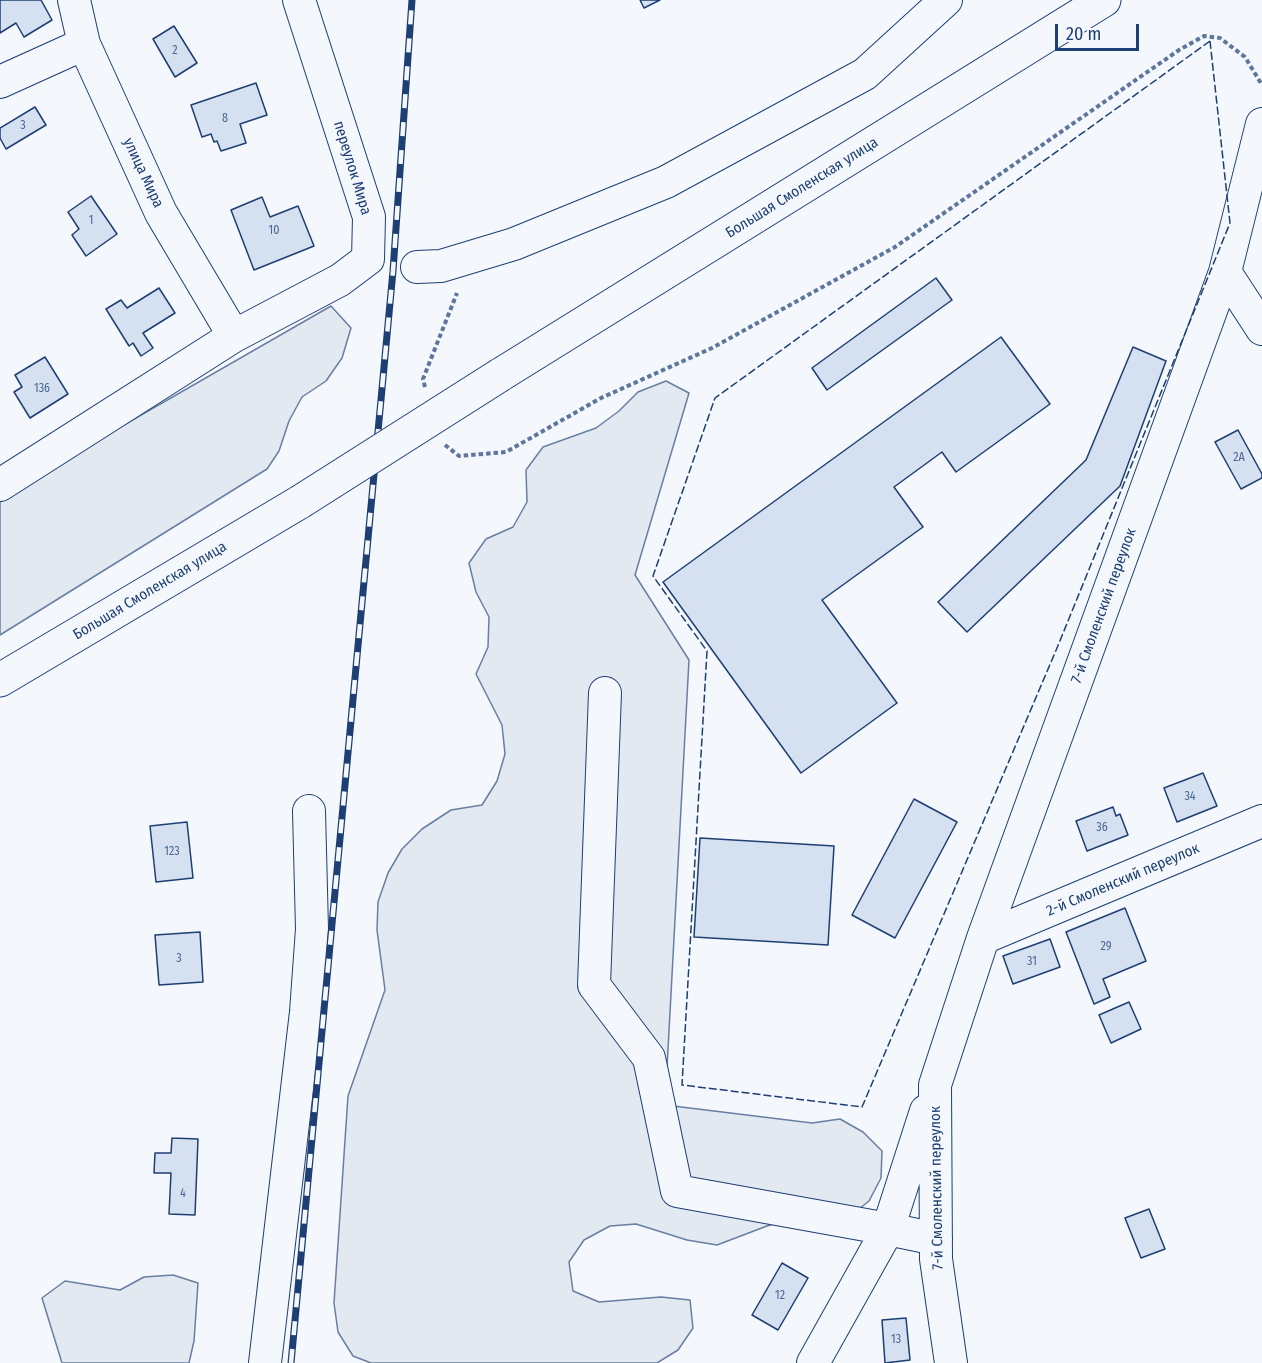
<!DOCTYPE html>
<meta charset="utf-8">
<style>
body{margin:0}
#map{position:relative;width:1262px;height:1363px;overflow:hidden;background:#f4f7fb;font-family:"Fira Sans Condensed",sans-serif}
canvas{display:block}
.scale{position:absolute;left:1055px;top:24px;width:84px;height:27px;box-sizing:border-box;border:3px solid #1d3f73;border-top:0;padding-left:8px;font-size:18px;line-height:21px;white-space:nowrap;color:#1d3f73;-webkit-text-stroke:4px #f4f7fb;paint-order:stroke}
</style>
<div id="map">
<canvas width="1262" height="1363"></canvas>
<div class="scale">20 m</div>
</div>
<script>
const c = document.querySelector('canvas').getContext('2d');
c.lineJoin = 'round';
function paint(path, color) {
  c.fillStyle = color;
  c.fill(path, 'evenodd');
}
function toPath(rows) {
  const path = new Path2D();
  for (const r of rows) {
    path.moveTo(r[0], r[1]);
    for (let i = 2; i < r.length; i += 2) path.lineTo(r[i], r[i + 1]);
  }
  return path;
}
function stroke(path, color, width, dash) {
  c.strokeStyle = color;
  c.lineWidth = width;
  c.lineCap = dash ? 'butt' : 'round';
  c.setLineDash(dash || []);
  c.stroke(path);
}
function write(font, color, halo, rows, align = 'center') {
  c.font = font + ' "Fira Sans Condensed",sans-serif';
  c.lineWidth = 4.5;
  c.setLineDash([]);
  c.textBaseline = 'middle';
  c.strokeStyle = halo;
  c.fillStyle = color;
  for (const [text, x, y, turn = 0] of rows) {
    c.save();
    c.translate(x, y);
    c.rotate((+turn || 0) * Math.PI / 180);
    c.textAlign = isNaN(turn) ? turn : align;
    if (halo) c.strokeText(text, 0, 0);
    c.fillText(text, 0, 0);
    c.restore();
  }
}
const green = toPath([
 [331,306,351,328,342,358,326,381,302,397,289,421,279,451,267,469,0,635,0,496,331,306],
 [666,381,689,393,635,575,689,660,665,1105,812,1123,840,1119,863,1132,882,1151,881,1178,869,1201,849,1217,791,1219,767,1226,717,1245,687,1240,636,1224,610,1226,584,1240,569,1262,573,1291,599,1302,661,1297,690,1300,693,1328,678,1350,657,1363,371,1363,353,1356,338,1332,334,1303,348,1096,385,990,377,930,378,902,388,873,402,849,422,829,451,810,482,805,497,781,505,754,502,725,476,674,488,647,489,617,476,592,469,563,486,539,513,527,527,502,526,470,543,447,596,428,619,411,638,392,666,381],
 [173,1275,198,1283,194,1341,189,1363,62,1363,42,1298,65,1281,120,1290,144,1277,173,1275]
]);
const building = toPath([
 [0,0,41,0,52,20,24,37,16,23,0,33,0,0],
 [640,0,660,0,644,8,640,0],
 [174,26,197,63,175,77,153,39,174,26],
 [256,83,267,115,240,124,246,143,221,151,217,141,214,142,211,134,202,137,191,105,256,83],
 [35,107,46,125,6,149,0,138,0,128,35,107],
 [91,196,117,234,86,256,72,235,79,229,68,212,91,196],
 [262,197,270,217,298,206,314,246,254,270,231,210,262,197],
 [936,278,952,300,827,390,812,368,936,278],
 [159,288,175,313,143,333,153,348,141,356,133,343,129,346,106,309,121,300,127,308,159,288],
 [1001,337,1050,404,956,472,942,452,894,487,923,527,822,600,897,703,801,773,663,582,1001,337],
 [1133,347,1166,361,1120,486,967,632,938,602,1086,460,1133,347],
 [45,357,68,394,30,418,14,392,22,387,15,375,45,357],
 [1238,430,1262,474,1262,478,1241,489,1215,442,1238,430],
 [1203,773,1217,806,1177,822,1164,788,1203,773],
 [914,799,957,822,895,938,852,915,914,799],
 [1113,807,1116,816,1120,814,1128,835,1087,851,1076,821,1113,807],
 [187,822,193,878,156,882,150,826,187,822],
 [700,838,834,846,828,945,694,937,700,838],
 [1125,908,1146,961,1103,979,1110,997,1094,1004,1066,932,1125,908],
 [200,932,203,982,159,985,155,935,200,932],
 [1050,939,1060,967,1013,984,1003,956,1050,939],
 [1129,1002,1141,1029,1111,1043,1099,1015,1129,1002],
 [172,1138,198,1139,195,1215,169,1214,171,1173,154,1173,155,1153,171,1153,172,1138],
 [1149,1209,1165,1249,1141,1258,1125,1218,1149,1209],
 [782,1263,808,1278,778,1330,752,1315,782,1263],
 [906,1318,910,1360,885,1363,882,1320,906,1318]
]);
const path = toPath([
 [425,387,423,379,457,293],
 [445,445,459,456,506,452,601,398,712,348,895,247,1179,50,1204,36,1220,38,1245,57,1262,85]
]);
const minor = toPath([
 [74,0,84,44,161,213,234,336],
 [0,82,84,44],
 [417,267,441,266,514,244,666,182,865,74,946,0],
 [1225,272,1262,329],
 [0,485,234,336,340,280,368,259,369,217,299,0],
 [605,693,594,985,649,1058,677,1191,888,1229,936,1239],
 [983,938,1262,821],
 [265,1363,306,1012,312,929,309,811],
 [813,1363,888,1229,926,1111],
 [951,1363,936,1259,935,1085,983,938,1225,272,1262,124]
]);
const major = toPath([
 [500,375,1104,0],
 [0,680,300,502]
]);
const rail = toPath([
 [291,1363,393,271,412,0]
]);
const majorBridge = toPath([
 [300,502,500,375]
]);
const fence = toPath([
 [1210,41,1230,223,1057,648,862,1107,682,1085,707,651,653,576,715,398,1210,41]
]);
const numberNames = [
 ["2",175,51],
 ["8",225,119],
 ["3",23,126],
 ["1",91,221],
 ["10",274,231],
 ["136",42,389],
 ["2А",1239,458],
 ["34",1190,797],
 ["36",1102,828],
 ["123",172,852],
 ["29",1106,947],
 ["3",179,959],
 ["31",1032,962],
 ["4",183,1194],
 ["12",780,1296],
 ["13",896,1340]
];
const streetNames = [
 ["переулок Мира",352,168,73],
 ["улица Мира",143,173,65],
 ["Большая Смоленская улица",802,188,-32],
 ["Большая Смоленская улица",150,591,-31],
 ["7-й Смоленский переулок",1104,606,-70],
 ["2-й Смоленский переулок",1123,880,-23],
 ["7-й Смоленский переулок",937,1188,-91]
];
paint(green, '#e3e9f0');
stroke(green, '#687fa3', 1.5);
paint(building, '#d5e0f0');
stroke(building, '#1d3f73', 1.5);
stroke(minor, '#1d3f73', 34);
stroke(major, '#1d3f73', 35);
stroke(path, '#5e769c', 4, [4.5, 3]);
stroke(minor, '#f4f7fb', 32);
stroke(major, '#f4f7fb', 33);
stroke(rail, '#1d3f73', 7);
stroke(rail, '#f4f7fb', 4.5, [14]);
stroke(majorBridge, '#1d3f73', 35, []);
stroke(majorBridge, '#f4f7fb', 33);
stroke(fence, '#1d3f73', 1.5, [8, 3]);
write('12px', '#4b6792', null, numberNames);
write('15px', '#1d3f73', '#f4f7fb', streetNames);
</script>
